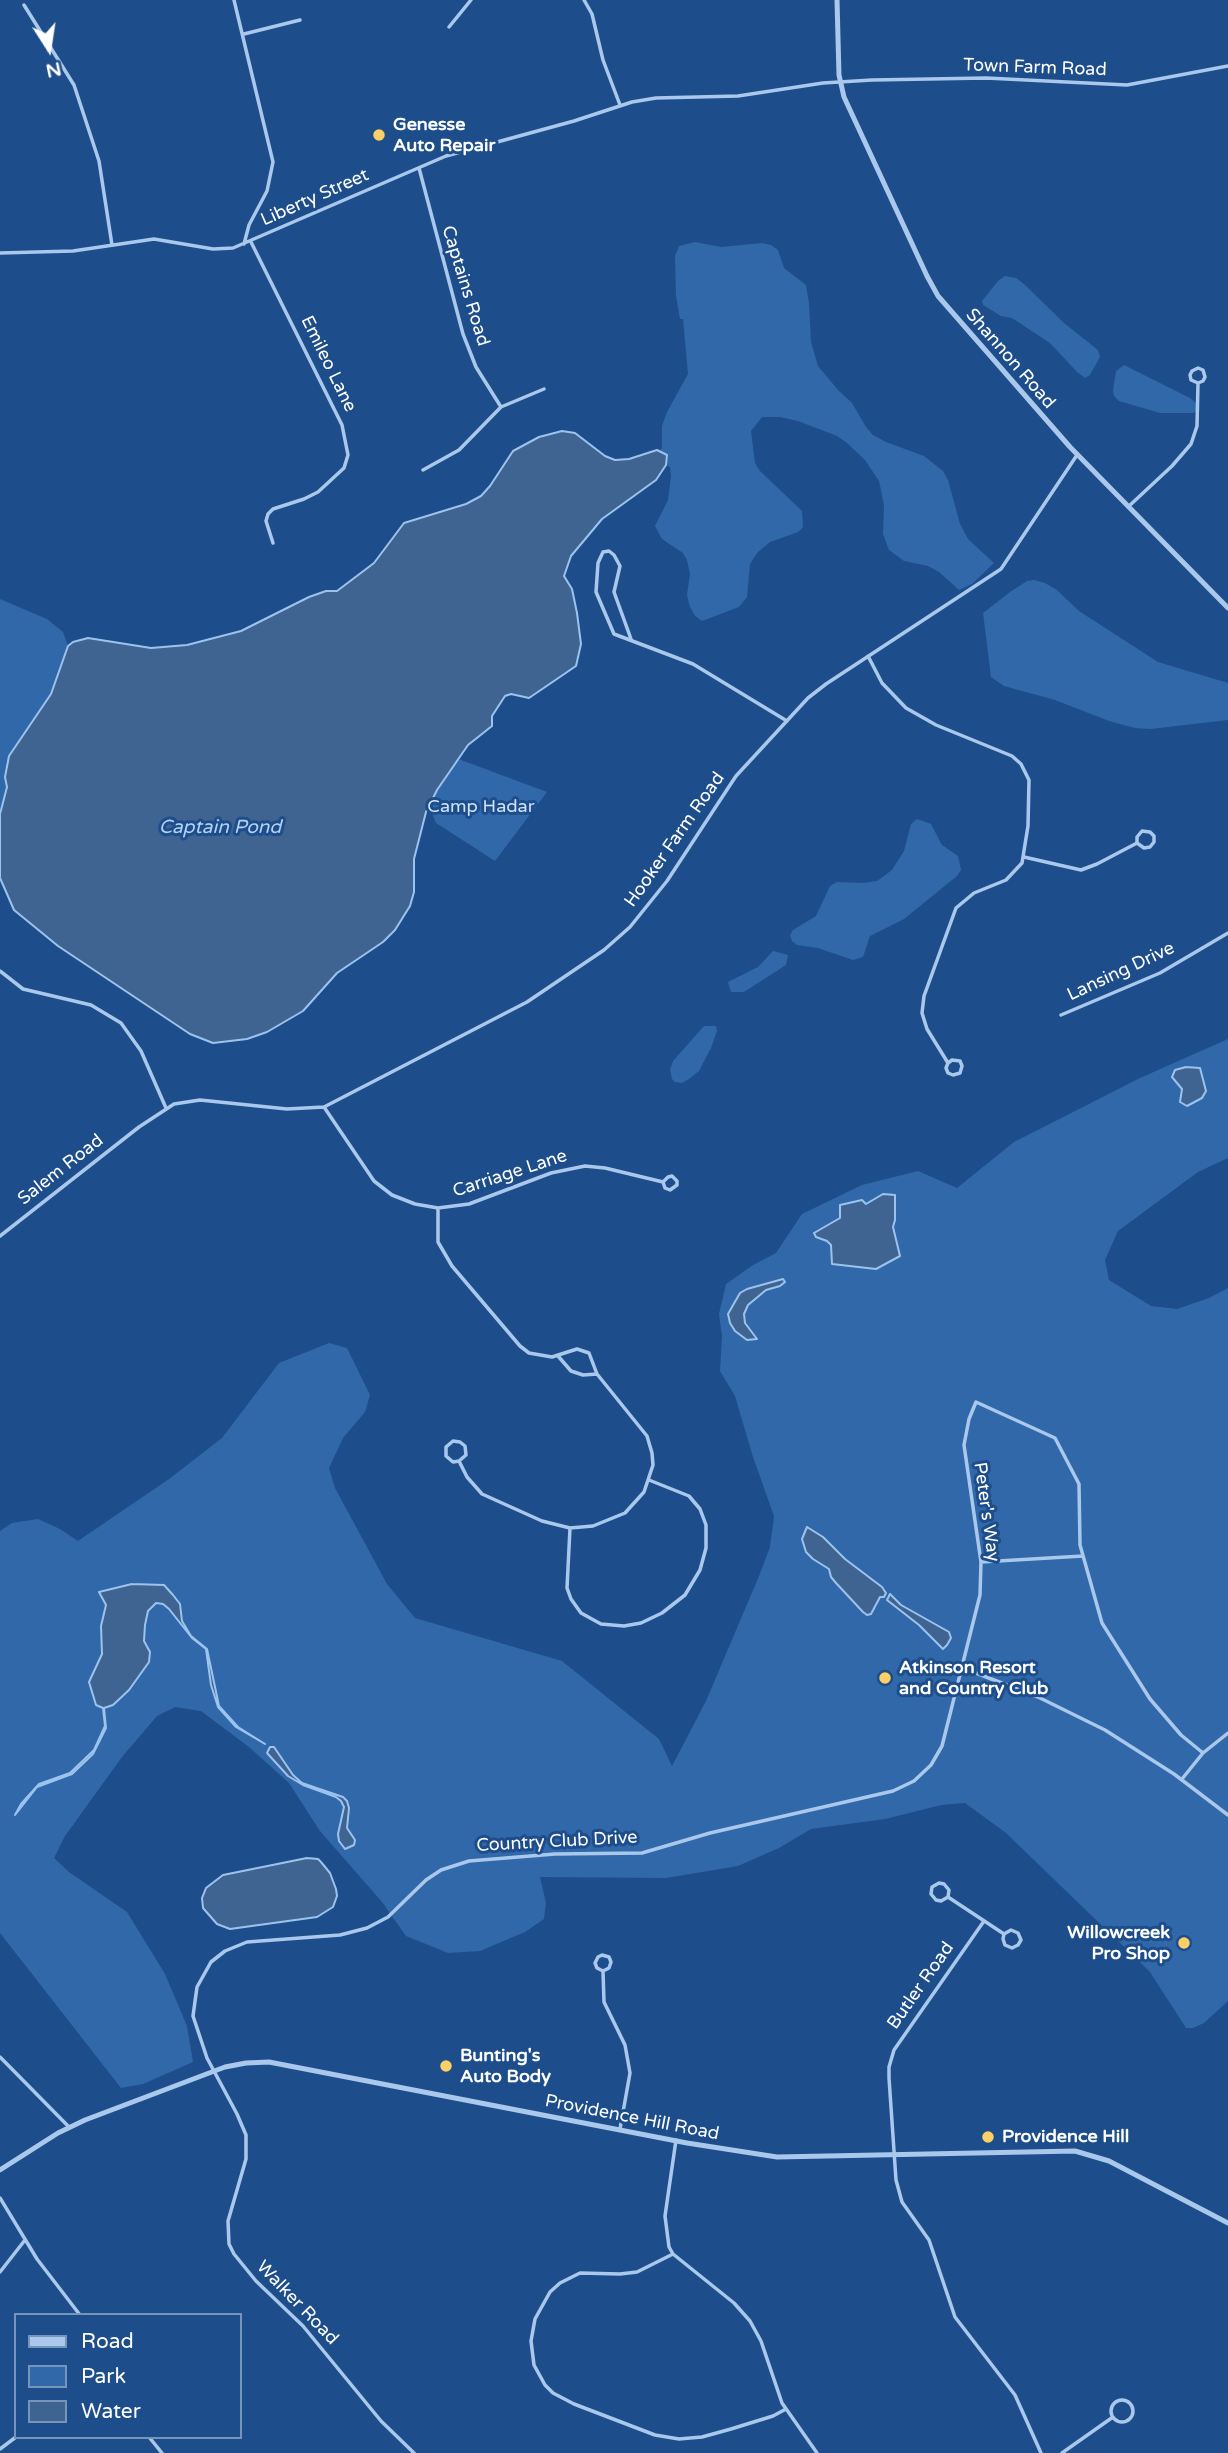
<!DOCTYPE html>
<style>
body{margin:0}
#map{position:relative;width:1228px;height:2453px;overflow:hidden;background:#1d4e8b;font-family:"Varela Round",sans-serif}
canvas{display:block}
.legend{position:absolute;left:14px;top:2313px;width:228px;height:126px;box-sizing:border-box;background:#1d4e8b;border:2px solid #7795b9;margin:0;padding:9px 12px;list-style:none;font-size:21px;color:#fff}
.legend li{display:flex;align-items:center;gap:14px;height:35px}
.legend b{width:35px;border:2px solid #7795b9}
.north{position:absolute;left:14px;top:14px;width:70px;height:70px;-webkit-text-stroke:5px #1d4e8b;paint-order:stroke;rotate:168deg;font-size:19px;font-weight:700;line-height:28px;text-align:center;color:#fff}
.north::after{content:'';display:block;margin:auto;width:24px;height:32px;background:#fff;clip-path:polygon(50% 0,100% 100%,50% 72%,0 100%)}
</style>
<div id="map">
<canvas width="1228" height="2453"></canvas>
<ul class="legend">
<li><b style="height:9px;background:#a9c8ec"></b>Road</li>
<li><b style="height:19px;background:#3068a9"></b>Park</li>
<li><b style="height:19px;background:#406491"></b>Water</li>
</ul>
<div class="north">N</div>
</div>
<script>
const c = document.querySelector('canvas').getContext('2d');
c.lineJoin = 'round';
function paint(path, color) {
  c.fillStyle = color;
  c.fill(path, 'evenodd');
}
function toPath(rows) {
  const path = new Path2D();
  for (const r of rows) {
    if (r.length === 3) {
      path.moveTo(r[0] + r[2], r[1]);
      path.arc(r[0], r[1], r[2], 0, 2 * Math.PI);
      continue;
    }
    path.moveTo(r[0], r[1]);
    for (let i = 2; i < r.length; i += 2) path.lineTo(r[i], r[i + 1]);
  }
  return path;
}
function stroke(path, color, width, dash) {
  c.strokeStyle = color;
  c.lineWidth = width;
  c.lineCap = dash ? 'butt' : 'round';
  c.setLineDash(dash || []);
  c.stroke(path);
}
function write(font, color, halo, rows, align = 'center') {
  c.font = font + ' "Varela Round",sans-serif';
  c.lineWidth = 6;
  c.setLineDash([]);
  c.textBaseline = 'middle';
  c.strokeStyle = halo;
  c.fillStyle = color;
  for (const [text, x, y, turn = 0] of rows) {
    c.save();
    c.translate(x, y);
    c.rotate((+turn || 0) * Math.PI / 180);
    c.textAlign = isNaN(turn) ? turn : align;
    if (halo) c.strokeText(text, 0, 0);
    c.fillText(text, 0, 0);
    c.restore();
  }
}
const green = toPath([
 [695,242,721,247,762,243,771,245,778,250,784,268,806,285,809,303,811,342,818,366,838,390,852,403,866,427,873,435,886,442,924,456,943,471,948,480,960,524,968,539,994,563,972,584,959,590,939,572,928,566,904,561,889,550,883,534,884,505,879,481,865,460,847,443,837,436,798,421,780,417,762,417,751,431,755,463,760,471,802,511,803,527,798,532,770,542,758,552,750,564,747,597,739,607,702,621,695,616,690,607,687,595,690,574,687,560,683,553,662,539,655,526,668,500,671,476,670,467,666,465,668,458,660,451,662,448,662,426,667,412,688,374,683,319,680,319,676,296,675,256,679,246],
 [1005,276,1016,278,1024,284,1064,323,1098,350,1100,357,1090,375,1085,378,1077,372,1050,343,1012,318,1001,316,983,305,982,301,998,281],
 [1124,365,1190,398,1197,404,1198,410,1193,413,1160,413,1119,401,1114,396,1113,390,1116,371],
 [1034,580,1045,583,1057,590,1079,611,1158,662,1228,683,1228,720,1150,729,1135,728,1109,721,1055,700,1004,686,991,677,983,613,1010,592,1027,581],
 [0,599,47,619,63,632,68,646,51,694,9,756,5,777,7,787,0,814],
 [453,757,547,792,495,861,436,823,426,800],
 [917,819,931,824,942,845,958,856,961,870,957,876,904,919,870,936,863,957,853,960,818,948,797,945,792,941,790,935,793,930,816,916,830,886,837,882,863,883,877,881,892,870,904,851,911,824],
 [773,951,788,955,786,965,744,992,731,992,728,982,758,967],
 [704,1026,716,1026,717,1031,711,1048,699,1071,689,1079,682,1083,675,1082,672,1079,670,1070,673,1061],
 [1228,1039,1228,1158,1198,1172,1118,1231,1105,1260,1109,1280,1151,1306,1177,1309,1209,1298,1228,1288,1228,2001,1204,2023,1193,2028,1186,2028,1150,1972,1006,1833,965,1803,941,1805,885,1819,811,1829,779,1848,738,1866,666,1878,540,1877,546,1903,544,1919,525,1932,480,1951,448,1953,406,1936,382,1902,320,1831,289,1783,249,1747,201,1711,175,1707,157,1716,122,1757,65,1836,54,1858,69,1872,127,1912,165,1974,187,2026,193,2062,143,2084,121,2088,0,1933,0,1531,12,1523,38,1519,60,1529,78,1541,169,1479,222,1438,279,1363,329,1343,347,1348,370,1395,365,1412,343,1438,329,1468,335,1488,387,1584,415,1618,562,1661,659,1739,672,1766,706,1701,759,1576,770,1547,774,1516,753,1457,735,1396,720,1371,722,1336,719,1314,726,1284,753,1265,776,1253,802,1214,862,1185,918,1171,957,1188,1014,1142,1140,1078]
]);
const water = toPath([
 [562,431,575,433,605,456,615,460,629,459,657,450,667,455,666,465,656,480,602,519,571,556,564,576,572,589,577,613,581,644,576,666,529,698,511,694,505,696,492,716,492,726,468,745,437,790,426,812,414,859,414,892,410,906,395,930,383,942,337,973,303,1011,267,1032,247,1039,213,1043,190,1034,58,946,14,910,0,878,0,814,7,787,5,777,9,756,51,694,68,646,73,642,88,638,151,648,187,645,241,631,309,597,326,591,337,591,374,563,404,523,466,504,481,496,490,486,513,451,539,437,562,431],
 [1186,1067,1200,1068,1206,1091,1202,1098,1187,1106,1180,1102,1182,1089,1172,1077,1175,1070,1186,1067],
 [883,1194,895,1195,895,1220,893,1227,900,1256,876,1269,832,1264,831,1245,827,1241,816,1237,814,1233,840,1218,840,1205,862,1200,866,1204,883,1194],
 [783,1279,785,1282,780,1286,766,1290,748,1305,744,1314,745,1323,757,1339,747,1340,735,1331,730,1323,728,1314,740,1293,747,1289,783,1279],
 [807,1527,823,1537,845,1559,882,1587,886,1593,884,1597,880,1597,871,1614,867,1615,863,1612,836,1583,831,1577,829,1569,813,1559,806,1552,802,1539,807,1527],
 [132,1584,164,1585,173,1595,180,1604,182,1621,191,1636,207,1649,219,1706,238,1727,265,1744,236,1727,218,1707,211,1685,206,1649,192,1638,169,1609,163,1604,156,1603,148,1611,145,1625,144,1641,150,1652,149,1662,129,1690,113,1705,104,1708,106,1728,93,1754,72,1774,37,1787,15,1815,21,1804,39,1784,70,1773,94,1750,105,1726,103,1708,96,1705,89,1682,102,1654,101,1626,106,1605,99,1592,132,1584],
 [890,1594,901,1605,949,1632,951,1638,947,1645,943,1649,919,1625,887,1600,890,1594],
 [270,1747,274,1747,293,1775,302,1783,343,1797,347,1801,349,1808,347,1828,355,1840,354,1845,345,1849,339,1841,338,1834,344,1807,341,1801,336,1797,303,1785,288,1776,267,1753,270,1747],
 [307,1858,318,1859,321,1862,330,1873,336,1889,337,1896,333,1907,317,1917,230,1929,217,1924,203,1908,202,1898,206,1888,223,1875,307,1858]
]);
const minor = toPath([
 [234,0,273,162,267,191,249,225,244,244],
 [584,0,592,14,603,60,620,105],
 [24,5,74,85,99,161,112,245],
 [449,27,471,0],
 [244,34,300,20],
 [419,168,463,334,476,367,501,407],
 [251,242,342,425,348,455,344,468,318,492,304,499,273,509,268,514,266,521,273,543],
 [0,253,73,251,154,239,213,249,233,248,446,156,574,121,632,102,656,98,738,96,823,83,872,80,986,78,1127,85,1228,66],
 [423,470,459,450,501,407,544,389],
 [1128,507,1172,466,1191,444,1197,426,1198,383,1203,381,1205,377,1203,370,1198,368,1192,371,1190,375,1191,380,1198,383],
 [631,639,614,592,620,566,614,555,609,551,603,552,598,563,596,592,614,634,693,664,787,721],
 [868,656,882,683,906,708,936,725,1012,756,1021,764,1029,780,1028,826,1022,863,1006,880,974,893,956,908,924,996,922,1013,927,1029,948,1063,946,1068,948,1073,953,1075,960,1073,962,1066,960,1061,952,1060,948,1063],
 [1024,857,1081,870,1097,864,1137,843,1144,848,1150,847,1154,842,1154,836,1150,832,1142,831,1137,837,1137,843],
 [0,971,23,989,91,1005,121,1023,141,1051,166,1108],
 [1061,1015,1160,973,1228,933],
 [324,1107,374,1181,392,1195,415,1204,438,1208,469,1204,551,1173,585,1166,605,1168,663,1182,665,1188,670,1190,677,1185,677,1181,672,1176,668,1177,663,1182],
 [438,1208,438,1242,452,1266,520,1346,529,1353,552,1357,577,1349,589,1353,597,1374,647,1436,652,1453,653,1465,644,1492,625,1513,593,1526,570,1528,542,1521,482,1494,467,1477,459,1461,466,1455,465,1446,460,1442,453,1441,446,1447,446,1456,453,1462,459,1461],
 [0,1236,139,1127,174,1104,200,1100,287,1109,324,1107,527,1002,604,950,630,927,667,881,736,776,808,698,826,684,1001,569,1077,455],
 [558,1356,571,1371,583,1375,597,1374],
 [570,1528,567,1588,571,1599,581,1613,601,1624,624,1626,641,1623,662,1613,685,1595,700,1570,706,1548,706,1525,700,1509,689,1496,649,1480],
 [981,1562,1083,1556],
 [963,1668,1038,1697,1105,1730,1174,1774,1228,1815],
 [1182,1779,1203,1753,1228,1733],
 [948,1897,941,1901,936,1900,931,1894,932,1887,939,1883,944,1884,949,1890,948,1897,1004,1934,1003,1939,1005,1945,1012,1948,1018,1945,1021,1940,1018,1933,1011,1930,1004,1934],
 [984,1921,894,2050,889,2067,889,2078,896,2180,902,2202,929,2240,955,2317,1015,2395,1041,2453],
 [603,1971,597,1968,595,1963,598,1957,602,1955,609,1957,611,1962,609,1968,603,1971,604,2002,625,2045,630,2073,620,2129],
 [0,2057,69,2127],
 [676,2140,665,2216,669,2247,673,2254,734,2303,750,2321,761,2341,782,2403,817,2453],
 [0,2198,37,2259,80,2315],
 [673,2254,637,2272,620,2274,580,2273,560,2283,550,2292,535,2319,531,2341,534,2365,545,2385,553,2393,574,2404,655,2435,679,2439,702,2437,731,2429,773,2416,786,2409],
 [0,2272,25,2240],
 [1122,2411,11],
 [149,2437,162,2453],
 [0,2449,16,2437],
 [414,2453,381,2421,303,2326,256,2281,234,2254,229,2244,228,2221,246,2159,246,2135,237,2114,207,2058,193,2016,197,1987,211,1962,225,1951,247,1942,340,1935,367,1928,388,1917,426,1880,441,1870,469,1861,555,1854,642,1853,710,1833,893,1791,914,1781,931,1765,942,1746,980,1595,981,1562,964,1445,969,1419,976,1402,1055,1438,1079,1484,1080,1545,1102,1623,1150,1699,1181,1735,1203,1753],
 [1062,2453,1113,2417]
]);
const tertiary = toPath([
 [837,0,839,75,844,97,927,276,938,296,1070,447,1228,608],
 [0,2170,58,2133,85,2120,225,2067,246,2063,269,2062,687,2143,777,2157,1075,2151,1109,2161,1228,2223]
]);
const markers = [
 [379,135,7,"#fcd067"],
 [885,1678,7,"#fcd067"],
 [1184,1943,7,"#fcd067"],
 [446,2066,7,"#fcd067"],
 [988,2137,7,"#fcd067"]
];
const streetNames = [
 ["Town Farm Road",1035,68,2],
 ["Liberty Street",315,198,-24],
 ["Captains Road",465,286,73],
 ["Shannon Road",1010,359,49],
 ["Emileo Lane",328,364,64],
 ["Hooker Farm Road",675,840,-55],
 ["Lansing Drive",1121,972,-25],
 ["Salem Road",61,1170,-38],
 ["Carriage Lane",510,1174,-18],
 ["Peter's Way",986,1512,82],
 ["Country Club Drive",557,1842,-3],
 ["Butler Road",921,1986,-55],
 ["Providence Hill Road",632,2118,11],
 ["Walker Road",297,2303,46]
];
const poiNames = [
 ["Genesse",393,125],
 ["Auto Repair",393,146],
 ["Atkinson Resort",899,1668],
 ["and Country Club",899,1689],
 ["Willowcreek",1170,1933,"right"],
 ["Pro Shop",1170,1954,"right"],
 ["Bunting's",460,2056],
 ["Auto Body",460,2077],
 ["Providence Hill",1002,2137]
];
const parkNames = [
 ["Camp Hadar",481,807]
];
const waterNames = [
 ["Captain Pond",220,828]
];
paint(green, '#3068a9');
paint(water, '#406491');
stroke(water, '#9cc3ee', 2);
stroke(minor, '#a9c8ec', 3.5);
stroke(tertiary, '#a9c8ec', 5);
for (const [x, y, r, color] of markers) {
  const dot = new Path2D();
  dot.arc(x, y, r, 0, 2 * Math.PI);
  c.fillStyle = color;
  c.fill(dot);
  stroke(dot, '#1d4e8b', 2.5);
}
write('18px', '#fff', '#1d4e8b', streetNames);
write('bold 18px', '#fff', '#1d4e8b', poiNames, 'left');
write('18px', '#cee2f9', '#1d4e8b', parkNames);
write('italic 19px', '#b4d2f4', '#1d4e8b', waterNames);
</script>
